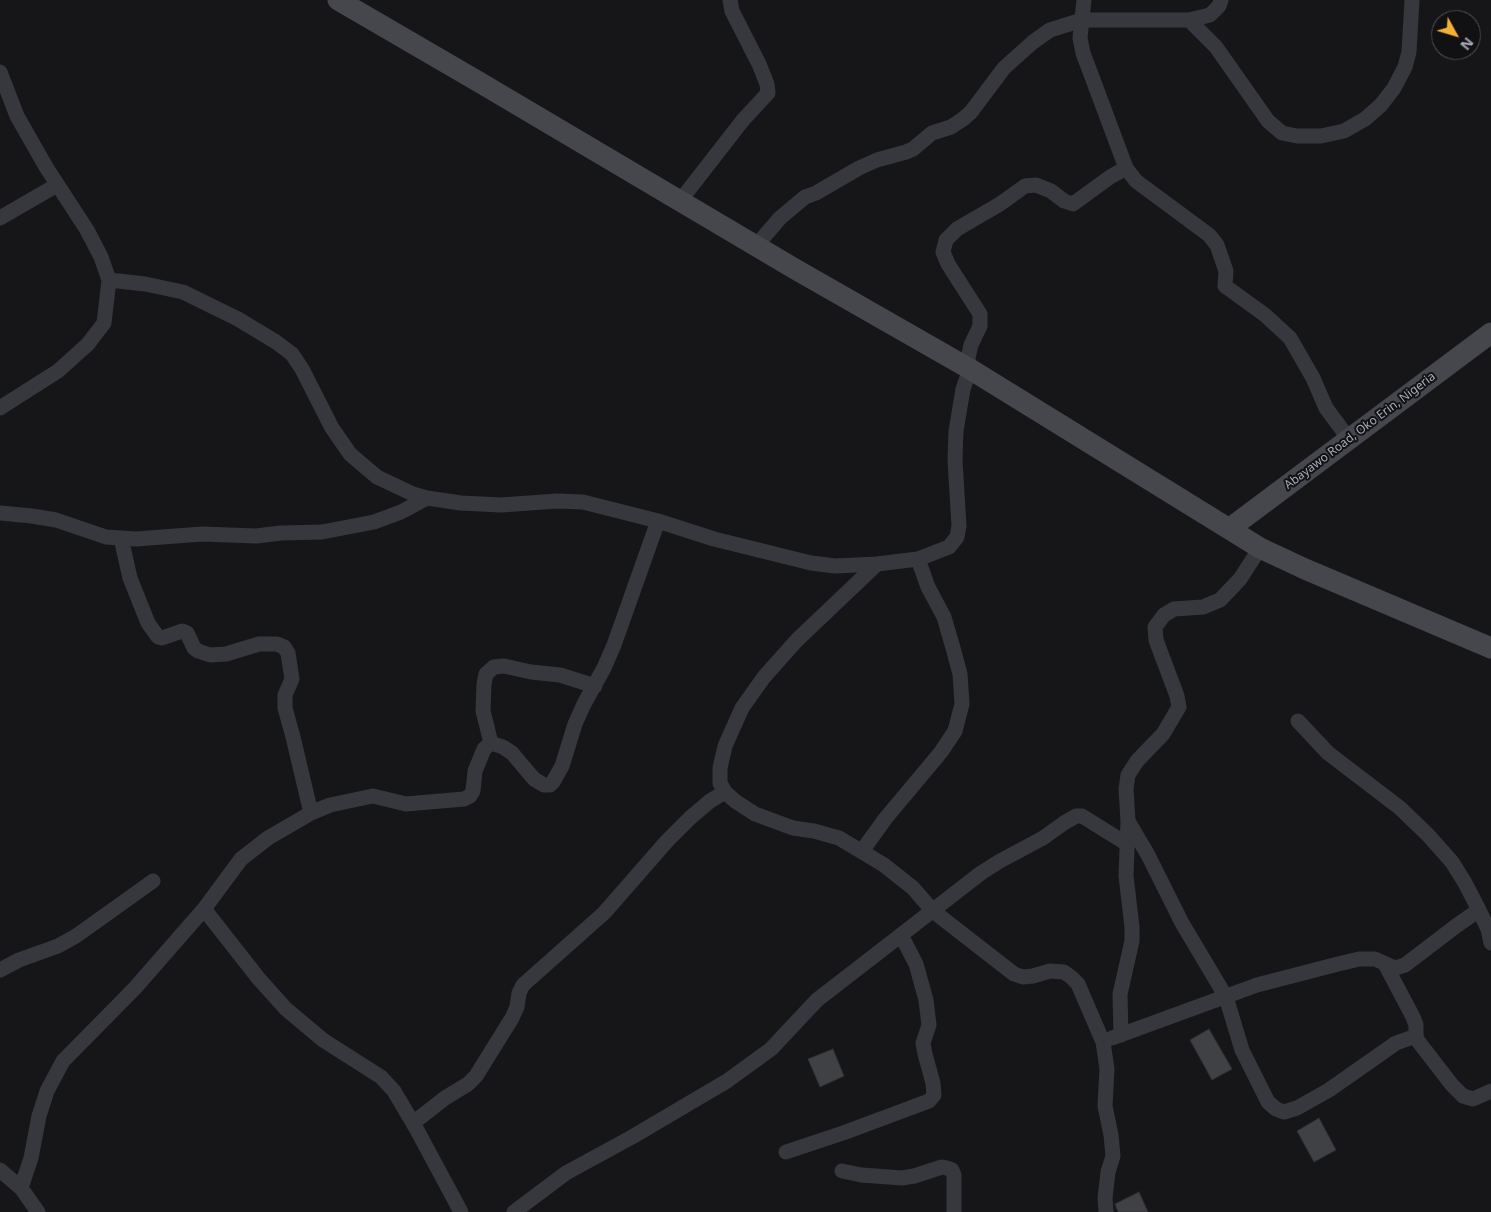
<!DOCTYPE html>
<style>
body{margin:0}
#map{position:relative;width:1491px;height:1212px;overflow:hidden;background:#161618;font-family:"Noto Sans",sans-serif}
canvas{display:block}
.north{position:absolute;left:1431px;top:10px;width:50px;height:50px;box-sizing:border-box;background:#111113;border:1px solid #4d4f55;border-radius:50%;rotate:129deg;font-size:14px;font-weight:700;line-height:20px;text-align:center;color:#a8adb8}
.north::after{content:'';display:block;margin:auto;width:18px;height:22px;background:#f2b134;clip-path:polygon(50% 0,100% 100%,50% 72%,0 100%)}
</style>
<div id="map">
<canvas width="1491" height="1212"></canvas>
<div class="north">N</div>
</div>
<script>
const c = document.querySelector('canvas').getContext('2d');
c.lineJoin = 'round';
function paint(path, color) {
  c.fillStyle = color;
  c.fill(path, 'evenodd');
}
function toPath(rows) {
  const path = new Path2D();
  for (const r of rows) {
    path.moveTo(r[0], r[1]);
    for (let i = 2; i < r.length; i += 2) path.lineTo(r[i], r[i + 1]);
  }
  return path;
}
function stroke(path, color, width, dash) {
  c.strokeStyle = color;
  c.lineWidth = width;
  c.lineCap = dash ? 'butt' : 'round';
  c.setLineDash(dash || []);
  c.stroke(path);
}
function write(font, color, halo, rows, align = 'center') {
  c.font = font + ' "Noto Sans",sans-serif';
  c.lineWidth = 4;
  c.setLineDash([]);
  c.textBaseline = 'middle';
  c.strokeStyle = halo;
  c.fillStyle = color;
  for (const [text, x, y, turn = 0] of rows) {
    c.save();
    c.translate(x, y);
    c.rotate((+turn || 0) * Math.PI / 180);
    c.textAlign = isNaN(turn) ? turn : align;
    if (halo) c.strokeText(text, 0, 0);
    c.fillText(text, 0, 0);
    c.restore();
  }
}
const building = toPath([
 [1209,1029,1232,1069,1212,1080,1190,1040,1209,1029],
 [833,1049,844,1076,820,1087,808,1059,833,1049],
 [1319,1118,1336,1150,1314,1162,1297,1131,1319,1118],
 [1139,1192,1148,1212,1118,1212,1115,1204,1139,1192]
]);
const street = toPath([
 [1084,0,1080,38,1083,53,1126,168,1136,181,1209,235,1217,245,1226,271,1225,286,1265,315,1290,338,1313,378,1326,408,1349,439],
 [1189,20,1216,47,1268,121,1282,133,1297,136,1321,136,1344,131,1365,119,1381,105,1394,88,1405,67,1409,52,1412,0],
 [0,72,17,116,46,167,87,230,101,257,109,280,104,323,88,344,58,371,0,408],
 [680,201,743,120,768,93,767,84,759,64,732,11,730,0],
 [0,218,57,185],
 [756,246,780,218,805,197,816,193,859,168,877,160,906,152,913,149,932,133,951,127,963,119,971,112,1004,68,1033,42,1050,30,1082,20,1189,20,1210,15,1219,6,1221,0],
 [109,280,145,284,183,292,238,319,276,342,292,354,302,369,332,428,350,454,377,477,413,494,427,498,461,503,501,505,557,501,583,502,658,521,714,539,811,563,835,566,877,564,918,559,949,547,957,537,959,526,955,460,956,431,963,389,970,369,968,358,971,345,980,326,980,314,948,264,943,252,946,240,957,229,1000,204,1025,186,1036,185,1051,191,1064,201,1073,204,1110,177,1126,168],
 [0,513,32,516,56,520,106,537,136,539,202,534,256,536,281,533,322,532,374,522,401,512,427,498],
 [121,538,130,578,148,623,158,637,162,638,182,631,187,633,194,648,198,651,210,655,226,654,259,644,277,644,284,647,288,653,292,679,285,695,285,708,293,737,311,813],
 [877,564,797,640,764,677,742,708,725,746,720,768,720,783,725,792,735,801,755,814,793,828,814,831,839,838,884,865,913,888,933,911,1014,974,1023,977,1033,976,1050,971,1064,972,1071,977,1078,984,1103,1042,1107,1069,1105,1106,1111,1135,1113,1156,1108,1172,1105,1198,1106,1212],
 [1298,721,1328,753,1400,808,1428,835,1452,862,1465,883,1479,910,1488,929,1491,943],
 [491,743,483,711,484,684,486,674,494,667,504,666,531,672,560,675,595,686],
 [1128,821,1148,855,1182,923,1226,997,1242,1050,1268,1102,1276,1109,1284,1112,1297,1108,1329,1090,1396,1043,1416,1036],
 [862,851,885,819,941,752,955,731,962,704,960,674,953,648,944,617,928,587,918,559],
 [204,909,259,979,286,1009,323,1040,381,1077,394,1091,417,1130,461,1212],
 [1385,964,1413,1017,1416,1025,1416,1036,1418,1041,1452,1085,1463,1096,1473,1099,1491,1091],
 [0,970,19,960,58,946,76,936,153,881],
 [1121,1035,1120,994,1132,941,1132,927,1126,876,1128,821,1126,789,1128,775,1137,761,1163,734,1179,707,1177,696,1156,640,1155,627,1164,615,1174,609,1203,607,1220,600,1240,579,1260,548],
 [1112,1038,1257,985,1338,964,1359,959,1375,959,1395,968,1405,965,1456,926,1479,910],
 [413,1123,445,1098,468,1084,476,1076,512,1018,517,1007,519,993,523,985,604,913,667,841,690,818,710,801,725,792],
 [786,1152,843,1133,929,1101,934,1095,933,1083,925,1054,923,1043,929,1025,926,1000,916,964,901,935],
 [0,1170,21,1188,38,1212],
 [842,1171,861,1175,902,1178,914,1176,942,1167,947,1168,952,1170,954,1175,954,1212],
 [21,1188,31,1158,39,1116,47,1091,63,1061,135,988,204,909,241,859,268,838,311,813,330,805,373,796,406,804,464,799,470,796,473,791,475,771,480,759,484,749,491,743,503,747,512,753,534,779,544,785,550,785,553,782,562,766,575,724,584,704,604,668,614,645,658,521],
 [514,1212,566,1173,632,1137,727,1081,771,1049,817,1000,901,935,981,873,1000,861,1043,838,1064,823,1076,816,1082,816,1127,844]
]);
const secondary = toPath([
 [338,0,479,82,795,269,970,369,1260,548,1305,569,1491,648],
 [1229,529,1491,333]
]);
const streetNames = [
 ["Abayawo Road, Oko Erin, Nigeria",1360,431,-37]
];
paint(building, '#404145');
stroke(building, '#303034', 1);
stroke(street, '#37383d', 15);
stroke(secondary, '#45474d', 21);
write('12px', '#a8adb8', '#111113', streetNames);
</script>
